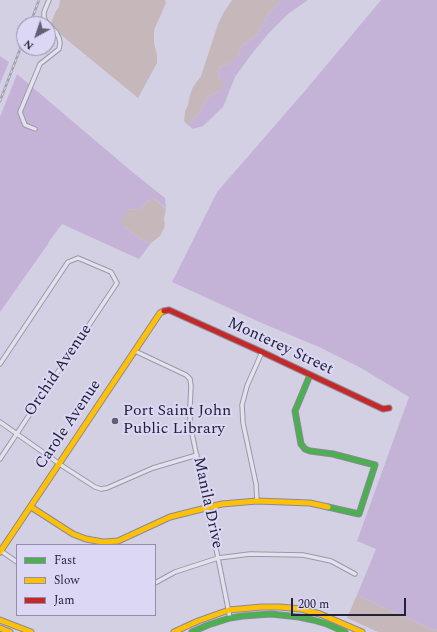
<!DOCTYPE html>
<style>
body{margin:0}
#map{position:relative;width:437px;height:632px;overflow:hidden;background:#d4d0e4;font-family:Spectral,serif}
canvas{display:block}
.legend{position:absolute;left:16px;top:544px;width:140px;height:72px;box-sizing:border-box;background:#dcd7f4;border:1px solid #918fa9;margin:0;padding:5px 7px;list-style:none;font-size:12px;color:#212238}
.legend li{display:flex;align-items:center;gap:8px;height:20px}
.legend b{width:20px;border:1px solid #918fa9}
.north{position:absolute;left:16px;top:16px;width:40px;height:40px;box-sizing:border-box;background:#dcd7f4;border:1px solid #918fa9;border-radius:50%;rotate:220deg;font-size:11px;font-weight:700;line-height:16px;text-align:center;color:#212238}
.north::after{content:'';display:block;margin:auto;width:14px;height:18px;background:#605f74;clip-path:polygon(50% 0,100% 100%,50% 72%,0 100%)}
.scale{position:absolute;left:291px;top:598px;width:115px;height:18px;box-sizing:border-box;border:2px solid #212238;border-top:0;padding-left:5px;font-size:12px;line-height:14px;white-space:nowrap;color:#212238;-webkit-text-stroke:3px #dcd7f4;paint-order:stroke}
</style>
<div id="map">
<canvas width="437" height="632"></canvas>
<ul class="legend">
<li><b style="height:5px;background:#4caf50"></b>Fast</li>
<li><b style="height:5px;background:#ffc107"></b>Slow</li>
<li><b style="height:5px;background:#c62828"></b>Jam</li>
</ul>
<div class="north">N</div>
<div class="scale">200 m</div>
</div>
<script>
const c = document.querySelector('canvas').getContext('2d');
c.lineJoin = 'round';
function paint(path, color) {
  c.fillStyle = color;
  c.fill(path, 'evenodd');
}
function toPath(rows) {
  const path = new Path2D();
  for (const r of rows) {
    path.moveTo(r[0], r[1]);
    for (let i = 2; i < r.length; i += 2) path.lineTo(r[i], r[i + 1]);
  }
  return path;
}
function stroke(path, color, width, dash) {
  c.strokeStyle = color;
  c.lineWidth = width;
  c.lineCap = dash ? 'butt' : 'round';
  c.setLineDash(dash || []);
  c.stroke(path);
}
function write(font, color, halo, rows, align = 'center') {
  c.font = font + ' Spectral,serif';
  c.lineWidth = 4;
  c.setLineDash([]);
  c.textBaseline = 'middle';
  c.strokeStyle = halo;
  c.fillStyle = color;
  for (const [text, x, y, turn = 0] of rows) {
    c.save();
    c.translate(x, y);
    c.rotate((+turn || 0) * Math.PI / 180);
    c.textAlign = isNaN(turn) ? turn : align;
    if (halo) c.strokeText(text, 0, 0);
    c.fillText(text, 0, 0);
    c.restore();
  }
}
const green = toPath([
 [281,0,308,0,288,14,268,34,251,55,235,77,223,107,203,126,193,129,188,125,199,113,207,99,211,95,219,92,222,86,222,83,218,74,220,67,228,64,239,54,242,46,257,35,269,13,279,3],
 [381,0,437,0,437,629,436,631,393,612,357,595,376,549,357,541,409,397,361,368,319,347,264,324,172,282,217,192,304,92],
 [0,56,9,62,0,84],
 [17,74,29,84,18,112,24,127,36,132,38,128,27,123,22,112,32,87,136,175,165,198,166,208,154,198,148,201,138,210,129,209,124,227,144,241,151,243,139,259,62,224,48,243,49,244,48,244,0,312,0,117]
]);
const water = toPath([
 [60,0,165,0,166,3,154,30,154,43,157,55,157,63,138,98,60,34,58,30,51,23,56,11,59,7],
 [232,0,281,0,279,3,269,13,257,35,242,46,239,54,235,58,228,64,220,67,218,74,223,83,223,86,219,92,211,95,207,99,199,113,188,125,184,121,185,112,188,105,190,95,193,87,201,76,218,24,224,12],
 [154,198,166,209,164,219,165,226,160,236,151,243,144,241,124,227,121,223,121,219,129,209,138,210,148,201],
 [357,595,393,612,436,631,437,629,437,632,378,632,347,618]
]);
const street = toPath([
 [35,129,25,125,20,112,40,64,59,49,60,43,59,38,56,32,46,22,44,17,44,12,49,0],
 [135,351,186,375,190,379,191,386,190,407,190,424,218,558,230,618],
 [0,364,68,262,78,258,111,272,117,283,0,459],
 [0,422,64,467,95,487,101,489,107,488,153,468,197,455],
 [257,501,256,484,243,423,242,405,247,386,262,352],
 [1,551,17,562],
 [155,583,175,572,218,558,250,554,303,555,331,561,355,574]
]);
const fast = toPath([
 [310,375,295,411,301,444,305,449,310,451,333,454,375,465,359,514,328,507],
 [192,632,208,625,230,618,243,616,271,614,299,617,313,620,327,624,345,632]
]);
const slow = toPath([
 [31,507,73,534,86,539,103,542,118,541,170,517,222,504,257,501,310,503,328,507],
 [0,552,160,313,164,311],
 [0,620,31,632],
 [0,628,10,632],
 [174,632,198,621,229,610,261,607,280,607,301,609,320,614,362,632]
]);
const jam = toPath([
 [164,311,169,310,262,352,383,409,389,408]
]);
const rail = toPath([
 [30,24,39,0],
 [0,101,24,39]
]);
const markers = [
 [115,421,4,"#605f74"]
];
const streetNames = [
 ["Monterey Street",280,347,25],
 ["Orchid Avenue",59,371,-56],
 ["Carole Avenue",69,425,-56],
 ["Manila Drive",207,503,78]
];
const poiNames = [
 ["Port Saint John",123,412],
 ["Public Library",123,430]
];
paint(green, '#c4b3d6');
paint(water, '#c6b7bb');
stroke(street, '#9a98aa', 5.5);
stroke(fast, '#8a8999', 7);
stroke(slow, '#8a8999', 7);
stroke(jam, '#8a8999', 7);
stroke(street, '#e2e1ec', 3.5);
stroke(fast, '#4caf50', 5);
stroke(slow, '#ffc107', 5);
stroke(jam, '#c62828', 5);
stroke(rail, '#a3a1ad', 2.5);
stroke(rail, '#dcd7f4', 1, [3]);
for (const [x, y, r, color] of markers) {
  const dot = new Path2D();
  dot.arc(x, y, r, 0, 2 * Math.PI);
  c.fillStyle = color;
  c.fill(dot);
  stroke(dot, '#dcd7f4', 1.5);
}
write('16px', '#212238', '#dcd7f4', streetNames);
write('16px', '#212238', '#dcd7f4', poiNames, 'left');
</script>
